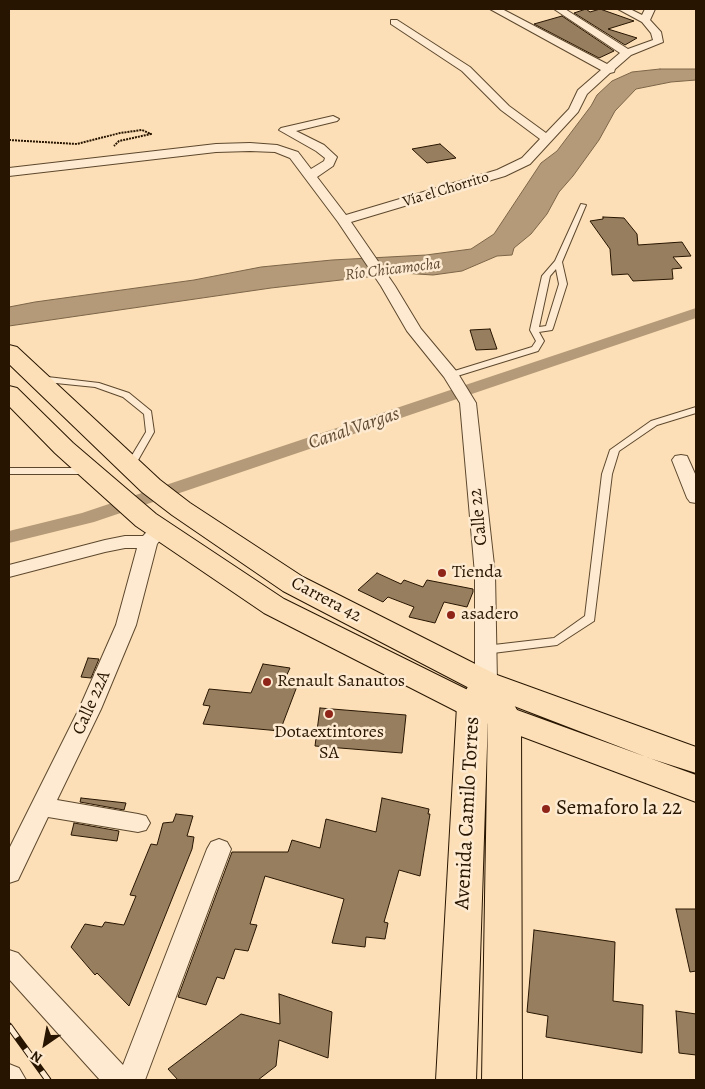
<!DOCTYPE html>
<meta charset="utf-8">
<style>
body{margin:0}
#map{position:relative;width:705px;height:1089px;overflow:hidden;background:#fcdfb6;font-family:Alegreya,serif}
canvas{display:block}
.frame{position:absolute;inset:0;border:10px solid #281501;pointer-events:none}
.north{position:absolute;left:20px;top:1019px;width:50px;height:50px;-webkit-text-stroke:4px #fdead0;paint-order:stroke;rotate:213deg;font-size:14px;font-weight:700;line-height:20px;text-align:center;color:#281501}
.north::after{content:'';display:block;margin:auto;width:18px;height:22px;background:#281501;clip-path:polygon(50% 0,100% 100%,50% 72%,0 100%)}
</style>
<div id="map">
<canvas width="705" height="1089"></canvas>
<div class="frame"></div>
<div class="north">N</div>
</div>
<script>
const c = document.querySelector('canvas').getContext('2d');
c.lineJoin = 'round';
function paint(path, color) {
  c.fillStyle = color;
  c.fill(path, 'evenodd');
}
function toPath(rows) {
  const path = new Path2D();
  for (const r of rows) {
    path.moveTo(r[0], r[1]);
    for (let i = 2; i < r.length; i += 2) path.lineTo(r[i], r[i + 1]);
  }
  return path;
}
function stroke(path, color, width, dash) {
  c.strokeStyle = color;
  c.lineWidth = width;
  c.lineCap = dash ? 'butt' : 'round';
  c.setLineDash(dash || []);
  c.stroke(path);
}
function write(font, color, halo, rows, align = 'center') {
  c.font = font + ' Alegreya,serif';
  c.lineWidth = 5;
  c.setLineDash([]);
  c.textBaseline = 'middle';
  c.strokeStyle = halo;
  c.fillStyle = color;
  for (const [text, x, y, turn = 0] of rows) {
    c.save();
    c.translate(x, y);
    c.rotate((+turn || 0) * Math.PI / 180);
    c.textAlign = isNaN(turn) ? turn : align;
    if (halo) c.strokeText(text, 0, 0);
    c.fillText(text, 0, 0);
    c.restore();
  }
}
const water = toPath([
 [660,69,696,69,696,80,671,82,636,89,615,111,599,140,573,176,559,192,547,214,531,234,514,248,512,255,497,256,462,271,433,275,402,273,271,288,9,326,9,307,35,302,194,280,261,267,332,260,426,255,471,249,494,234,541,163,557,151,591,106,597,95,612,81,632,72,660,69]
]);
const canal = toPath([
 [696,308,696,318,94,522,9,543,9,531,82,513,696,308]
]);
const building = toPath([
 [586,9,590,12,600,9,634,21,608,29,637,38,625,45,574,13,586,9],
 [562,16,614,51,599,58,534,24,562,16],
 [440,144,456,158,427,163,412,149,440,144],
 [603,217,624,218,637,234,638,245,682,242,691,256,673,257,682,268,672,269,673,279,633,281,628,274,612,275,610,249,590,221,603,219,603,217],
 [490,329,497,349,476,350,470,330,490,329],
 [377,573,401,584,404,580,423,587,427,580,473,589,473,592,467,607,444,602,435,623,409,617,414,607,388,597,383,602,358,590,377,573],
 [88,658,99,659,91,678,81,677,88,658],
 [263,664,290,668,285,679,299,681,280,731,203,724,210,706,203,705,209,689,251,693,263,664],
 [320,708,406,715,402,753,315,746,320,708],
 [81,798,126,803,124,810,80,802,81,798],
 [382,798,429,809,428,814,430,814,420,876,399,870,384,922,388,923,385,939,366,937,365,947,332,943,344,899,265,876,250,924,257,925,248,951,235,949,224,979,217,977,206,1005,178,997,232,852,288,852,292,840,320,848,326,819,376,832,382,798],
 [176,814,193,816,187,836,194,837,192,849,129,1006,97,973,95,975,71,947,85,924,102,927,105,922,124,925,136,896,130,895,151,844,157,845,163,823,173,822,176,814],
 [74,823,119,831,117,841,71,835,74,823],
 [676,909,696,909,696,971,690,972,676,909],
 [534,930,615,942,613,1001,643,1005,642,1053,546,1037,548,1016,527,1012,534,930],
 [279,994,332,1012,328,1058,279,1040,276,1066,258,1080,178,1080,168,1069,241,1014,280,1024,279,994],
 [676,1011,696,1014,696,1055,679,1053,676,1011]
]);
const path = toPath([
 [9,140,77,144,120,133,142,130,151,134,119,141,114,146]
]);
const service = toPath([
 [581,204,586,205,562,262,567,284,553,328,552,330,539,332,544,341,538,351,454,377,448,377,448,373,532,347,536,341,530,330,542,276,555,261,581,204],
 [556,269,559,284,546,326,539,327,550,276,556,269],
 [39,376,99,383,129,393,151,411,154,432,133,469,127,469,125,467,146,432,144,414,123,397,95,387,36,381,35,379,39,376],
 [696,407,696,413,657,425,619,451,612,474,594,621,557,645,485,654,481,653,480,650,481,647,485,646,554,638,585,616,602,474,610,450,651,421,696,407],
 [9,468,88,468,93,471,88,474,9,474,9,468]
]);
const minor = toPath([
 [490,9,502,9,607,64,620,53,554,9,565,9,628,49,653,40,651,33,642,22,618,9,630,9,642,15,645,9,655,9,650,20,661,32,663,42,631,55,615,69,614,72,610,73,587,94,578,112,530,164,505,176,351,222,395,286,421,329,457,372,476,403,495,574,497,683,493,688,486,691,479,688,475,683,475,574,460,403,444,377,407,331,381,286,338,222,290,158,275,152,250,151,216,152,9,176,9,168,216,144,250,143,277,145,298,152,311,169,324,161,325,158,316,151,279,130,281,128,333,116,339,119,337,121,296,131,324,145,337,157,333,166,317,177,346,215,497,170,522,158,540,139,501,110,462,71,391,24,391,20,397,20,470,67,509,106,546,133,569,109,578,90,601,70,490,9],
 [681,455,687,456,696,476,696,503,690,502,687,498,672,460,675,456,681,455],
 [160,523,167,525,169,529,157,544,136,625,101,709,57,800,138,814,146,816,150,823,146,830,138,832,48,817,18,880,9,883,9,849,79,709,116,625,137,548,125,548,105,552,9,577,9,565,105,540,125,536,143,536,153,525,160,523],
 [219,839,227,842,231,849,145,1080,100,1080,9,979,9,950,18,953,123,1065,207,849,211,842,219,839],
 [9,1064,19,1068,26,1080,9,1080,9,1064]
]);
const primary = toPath([
 [486,672,497,675,521,717,522,1080,482,1080,488,716,476,1080,436,1080,457,706,474,676,486,672]
]);
const trunk = toPath([
 [9,345,17,347,160,480,190,503,303,577,497,675,696,747,696,773,649,758,475,691,283,591,172,515,142,492,9,364,9,345],
 [9,386,17,388,73,443,156,514,284,599,484,698,696,775,696,802,462,714,264,613,136,526,55,453,9,406,9,386]
]);
const rail = toPath([
 [9,1026,48,1080]
]);
const markers = [
 [442,573,5,"#8f2418"],
 [451,615,5,"#8f2418"],
 [267,682,5,"#8f2418"],
 [329,714,5,"#8f2418"],
 [546,809,5,"#8f2418"]
];
const farStreetnames = [
 ["Vía el Chorrito",446,190,-17]
];
const farWaternames = [
 ["Río Chicamocha",393,270,-7]
];
const streetNames = [
 ["Calle 22",479,517,-96],
 ["Carrera 42",326,600,28],
 ["Calle 22A",92,703,-66]
];
const poiNames = [
 ["Tienda",452,573],
 ["asadero",461,615],
 ["Renault Sanautos",277,682],
 ["Dotaextintores",329,733,"center"],
 ["SA",329,754,"center"]
];
const waterNames = [
 ["Canal Vargas",354,429,-19]
];
const nearPoinames = [
 ["Semaforo la 22",556,809]
];
const nearStreetnames = [
 ["Avenida Camilo Torres",468,813,-87]
];
paint(water, '#b49a78');
stroke(water, '#7c6548', 1);
paint(canal, '#b49a78');
paint(building, '#967e5f');
stroke(building, '#281501', 1);
stroke(service, '#5d482e', 2);
stroke(minor, '#5d482e', 2);
stroke(primary, '#281501', 2);
stroke(trunk, '#281501', 2);
stroke(path, '#281501', 2, [2, 1]);
paint(service, '#fdead0');
paint(minor, '#fdead0');
paint(primary, '#fcdfb6');
paint(trunk, '#fcdfb6');
stroke(rail, '#281501', 7);
stroke(rail, '#fdead0', 5, [14]);
for (const [x, y, r, color] of markers) {
  const dot = new Path2D();
  dot.arc(x, y, r, 0, 2 * Math.PI);
  c.fillStyle = color;
  c.fill(dot);
  stroke(dot, '#fdead0', 2);
}
write('15px', '#281501', '#fdead0', farStreetnames);
write('italic 16px', '#604a31', '#fdead0', farWaternames);
write('18px', '#281501', '#fdead0', streetNames);
write('18px', '#281501', '#fdead0', poiNames, 'left');
write('italic 19px', '#604a31', '#fdead0', waterNames);
write('21px', '#281501', '#fdead0', nearPoinames, 'left');
write('21px', '#281501', '#fdead0', nearStreetnames);
</script>
